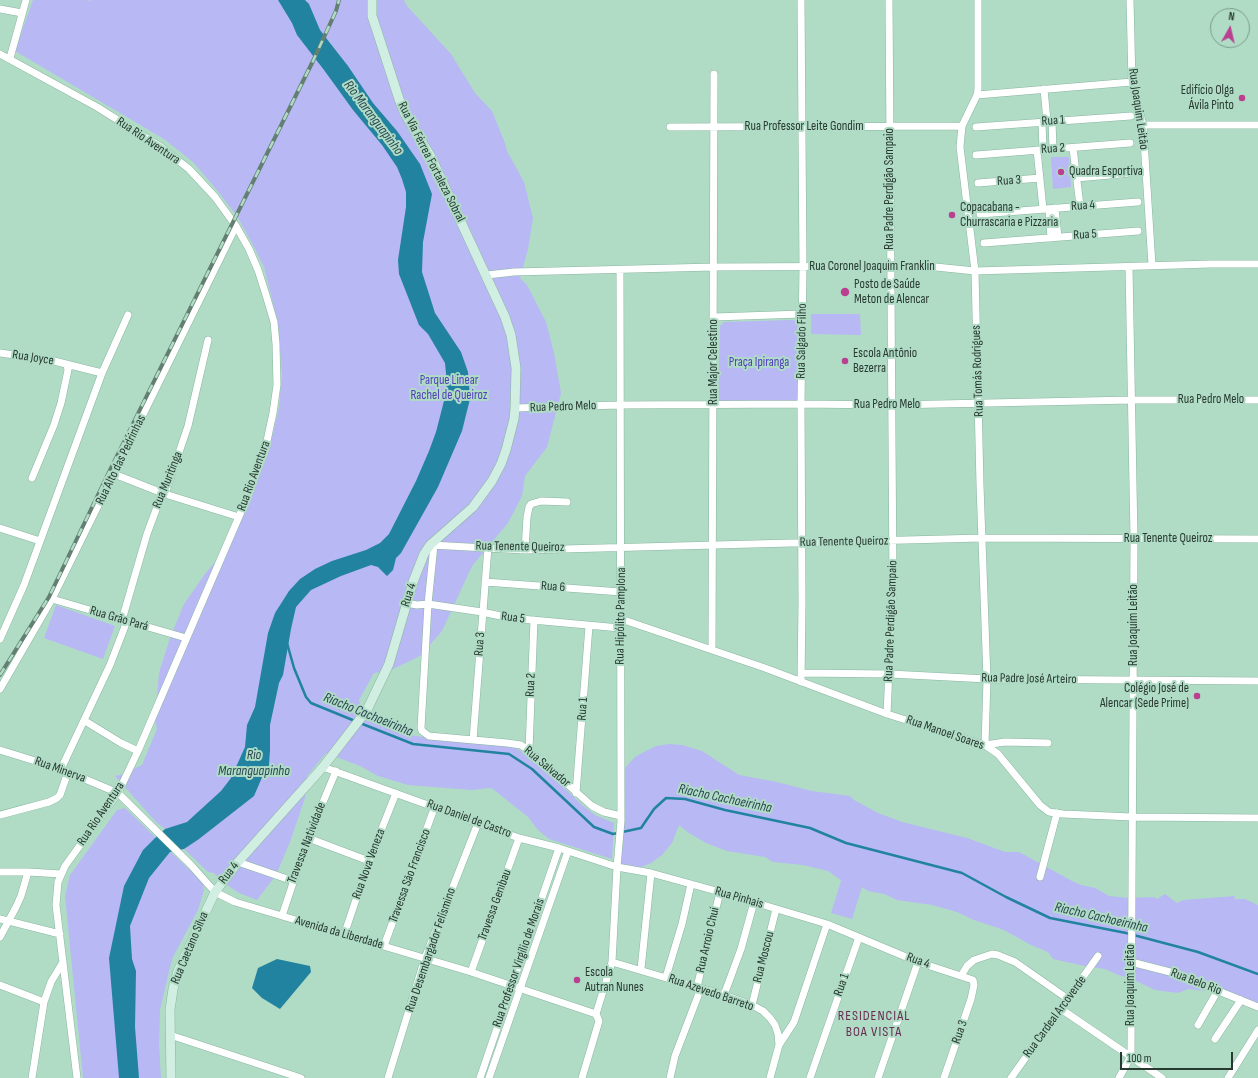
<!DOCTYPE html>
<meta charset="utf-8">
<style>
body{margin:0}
#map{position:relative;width:1258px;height:1078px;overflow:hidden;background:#b0dcc6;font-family:"Sofia Sans Condensed",sans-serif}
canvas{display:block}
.north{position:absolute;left:1210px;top:8px;width:40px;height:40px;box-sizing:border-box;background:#b0dcc6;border:1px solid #7a9b8a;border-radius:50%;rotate:8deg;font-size:11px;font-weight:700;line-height:16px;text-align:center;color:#283931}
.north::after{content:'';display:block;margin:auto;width:14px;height:18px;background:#ba3f91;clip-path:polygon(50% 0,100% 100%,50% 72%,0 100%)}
.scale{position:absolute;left:1120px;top:1052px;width:113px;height:18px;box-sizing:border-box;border:2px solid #283931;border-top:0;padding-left:5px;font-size:12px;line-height:14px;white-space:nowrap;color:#283931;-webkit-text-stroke:3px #b0dcc6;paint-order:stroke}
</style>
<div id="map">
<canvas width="1258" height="1078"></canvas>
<div class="north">N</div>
<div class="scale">100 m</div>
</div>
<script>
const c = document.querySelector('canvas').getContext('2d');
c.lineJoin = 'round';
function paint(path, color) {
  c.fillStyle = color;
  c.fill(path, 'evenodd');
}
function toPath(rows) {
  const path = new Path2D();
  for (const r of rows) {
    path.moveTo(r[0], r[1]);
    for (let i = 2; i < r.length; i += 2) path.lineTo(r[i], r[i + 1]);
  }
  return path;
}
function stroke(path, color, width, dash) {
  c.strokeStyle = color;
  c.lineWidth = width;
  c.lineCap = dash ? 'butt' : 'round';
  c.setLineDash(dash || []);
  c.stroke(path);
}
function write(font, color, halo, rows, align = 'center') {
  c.font = font + ' "Sofia Sans Condensed",sans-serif';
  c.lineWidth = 4;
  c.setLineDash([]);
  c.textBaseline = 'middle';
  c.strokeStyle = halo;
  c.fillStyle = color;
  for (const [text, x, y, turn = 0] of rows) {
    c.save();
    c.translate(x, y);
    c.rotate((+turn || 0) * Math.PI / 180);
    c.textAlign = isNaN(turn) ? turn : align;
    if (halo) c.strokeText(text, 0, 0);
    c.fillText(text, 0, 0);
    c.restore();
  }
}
const green = toPath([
 [33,0,87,0,90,1,91,0,278,0,280,2,288,0,404,0,407,6,451,54,475,93,492,111,505,143,507,151,524,182,533,218,528,249,520,278,527,285,546,322,554,353,561,393,547,447,525,476,522,496,508,523,472,566,442,631,420,656,389,671,374,673,359,700,364,716,396,731,410,735,441,740,503,745,514,747,524,753,556,780,582,805,595,815,614,823,612,859,549,839,538,830,528,817,493,789,489,788,472,790,408,785,378,776,360,766,326,753,307,776,305,798,290,842,276,875,257,900,239,893,220,880,214,873,208,872,184,849,187,847,169,828,165,829,157,823,115,776,123,774,142,765,157,729,155,719,159,673,170,638,184,604,205,574,232,542,268,454,279,408,282,373,278,323,264,267,252,243,237,216,216,189,193,162,164,139,15,51],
 [1051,157,1069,157,1071,187,1053,189],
 [811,314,860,314,861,335,811,334],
 [791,320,797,321,799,324,798,399,796,402,721,402,718,400,720,326,724,322],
 [56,605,115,626,103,659,44,638],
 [669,744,682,745,702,751,739,775,777,782,812,791,850,796,854,800,878,813,902,822,967,838,1005,852,1019,852,1072,881,1081,885,1095,888,1109,896,1129,898,1154,897,1157,899,1165,894,1177,903,1183,900,1235,896,1234,899,1245,899,1258,905,1258,1011,1246,1003,1214,992,1188,989,1178,993,1155,990,1134,980,1116,974,1105,969,1085,966,1053,959,1048,952,1031,945,1004,930,974,920,957,912,932,905,897,900,884,894,868,891,862,887,852,919,831,913,841,881,842,881,828,871,803,865,773,862,765,857,727,851,706,843,689,833,679,825,672,843,662,855,651,863,634,870,621,869,624,769,635,757,646,751,656,746],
 [125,808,203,883,204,890,198,910,173,957,170,967,160,1010,159,1045,161,1078,83,1078,65,896,70,875,117,810]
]);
const water = toPath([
 [278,0,305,0,309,4,320,30,330,43,348,66,373,103,397,131,420,164,432,194,423,242,422,272,435,313,461,352,468,372,470,399,462,431,438,487,401,553,396,558,393,570,387,576,378,567,371,565,341,576,311,590,296,607,291,629,283,675,279,683,270,725,270,750,269,765,268,771,263,775,254,796,199,839,184,849,170,852,149,878,130,926,132,959,136,971,135,1027,139,1078,119,1078,109,958,124,886,143,850,155,838,165,829,187,822,221,791,231,778,245,747,247,725,255,707,268,633,275,613,289,591,300,579,315,569,332,561,366,550,380,543,389,534,416,481,429,451,436,432,445,397,447,384,445,363,428,334,419,325,399,274,398,260,406,207,406,192,402,179,397,167,382,145,353,110,324,70,297,35,292,23],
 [277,959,310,966,311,972,280,1009,262,998,252,988,258,968]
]);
const stream = toPath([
 [287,643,294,668,306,697,311,703,355,721],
 [360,723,413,744,509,754,532,769,594,827,613,834,641,828,654,809,666,798,685,799,725,810,810,828,846,843,962,873,1006,897,1050,918,1126,933,1198,952,1258,974]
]);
const street = toPath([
 [801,0,803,267,801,404,802,603,801,682],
 [978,0,978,89,977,95,962,126,960,147,975,271,980,485,987,679,985,745,1005,742,1048,743],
 [1130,0,1132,82,1143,125,1152,265],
 [0,9,22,13],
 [0,54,97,107,161,147,189,169,215,197,236,226,249,249,258,270,266,295,274,322,276,344,277,385,273,413,267,441,250,491,138,751,118,793,65,866,58,882,56,905,77,1078],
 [10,58,26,0],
 [1044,89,1047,121],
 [977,95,1132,82],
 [1052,121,1053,149],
 [1042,122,1043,150],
 [1143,125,1258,125],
 [670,127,962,126],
 [976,127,1131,116],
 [1073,148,1080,206],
 [1037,150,1043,209],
 [976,155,1130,143],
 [1077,178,1131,173],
 [978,183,1040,178],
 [1055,208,1058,237],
 [1049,209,1051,238],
 [980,214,1138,202],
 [984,243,1138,231],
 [487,275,514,272,714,267,926,266,975,271,1211,264,1258,264],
 [714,317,802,314],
 [0,353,50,360,102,373],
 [515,408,620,405,801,404,891,405,1132,400,1258,400],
 [114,474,165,494,239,517],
 [32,478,54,425,61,403,68,370,67,365],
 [0,528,40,541],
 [430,545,525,550,982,538,1258,539],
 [434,545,428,604,421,728,422,731,429,736,507,743,521,745,538,758,592,806,604,812,621,816],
 [525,550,527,517,529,507,531,504,541,501,567,502],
 [485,582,621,592],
 [52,599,186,638],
 [406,603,417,605,428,604,482,612,510,618,620,628],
 [621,619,765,668,887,714,985,745,998,754,1040,805,1049,812,1063,814,1132,817,1258,818],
 [122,620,147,534,160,499,165,494,188,426,208,340],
 [0,639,24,585,102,373,128,315],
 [712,650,714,74],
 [801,673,890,674,987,679,1258,681],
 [0,689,52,599,236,226],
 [887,714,893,581,889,0],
 [85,721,121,743,138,751],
 [473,740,488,547],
 [0,750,61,769,118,793,191,865,215,892,235,902,471,972,596,1014],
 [529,750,534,620],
 [323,767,519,838,559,848,617,867,651,873,720,892,827,924,918,962,973,980,974,985,971,999,944,1078],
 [61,769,110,665,127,621],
 [576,793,589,626],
 [0,815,49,802,57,798,60,795,68,772],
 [308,838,369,861],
 [238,862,293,881],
 [0,872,28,872,61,874],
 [1040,877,1057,813],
 [282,916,308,838,336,771],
 [0,919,60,934],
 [344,935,369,861,396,793],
 [0,937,16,907,21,896,28,872],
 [384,946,435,806],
 [612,962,724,995,752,1005,763,1011,770,1018,775,1025,778,1034,779,1045,770,1078],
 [1131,962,1174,973,1258,1007],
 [641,969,651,873],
 [471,972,519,838],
 [961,976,967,966,974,960,992,954,998,955,1015,962,1068,999],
 [666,977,682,924,691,884],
 [0,985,44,1002],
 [697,987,720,892],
 [724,995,741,949,754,902],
 [752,1005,776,909],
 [1061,1009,1162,1078],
 [1198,1025,1218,990],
 [170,1035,301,1078],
 [1215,1039,1241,1000],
 [779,1045,794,1022,827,924],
 [32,1078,44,1002,51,982,63,962],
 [388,1078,425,958,478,823],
 [480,1078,559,848],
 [489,1078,568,851],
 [582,1078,599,1021,596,1014,612,962,617,867,621,821,620,270],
 [670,1078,675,1056,701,988],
 [810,1078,859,937],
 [878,1078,918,962],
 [1011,1078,1098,956],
 [1119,1078,1131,1056,1134,539,1129,267],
 [1228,1078,1258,1030]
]);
const secondary = toPath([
 [171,1078,170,1010,173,989,178,971,215,892,238,862,323,767,367,710,389,664,413,582,424,554,430,545,473,507,492,481,501,464,506,450,514,419,515,408,516,368,511,335,505,317,430,155,405,114,399,99,377,31,372,16,372,0]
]);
const rail = toPath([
 [0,675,49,597,108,474,313,61,336,11,339,0]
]);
const markers = [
 [1242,98,4,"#ba3f91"],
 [1061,172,4,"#ba3f91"],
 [952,215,4,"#ba3f91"],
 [845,292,5,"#ba3f91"],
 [845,361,4,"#ba3f91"],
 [1197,696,4,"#ba3f91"],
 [577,980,4,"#ba3f91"]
];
const poiNames = [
 ["Edifício Olga",1234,91,"right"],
 ["Ávila Pinto",1234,106,"right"],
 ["Quadra Esportiva",1069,172],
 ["Copacabana -",960,208],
 ["Churrascaria e Pizzaria",960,223],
 ["Posto de Saúde",854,285],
 ["Meton de Alencar",854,300],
 ["Escola Antônio",853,354],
 ["Bezerra",853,369],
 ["Colégio José de",1189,689,"right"],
 ["Alencar (Sede Prime)",1189,704,"right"],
 ["Escola",585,973],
 ["Autran Nunes",585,988]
];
const streetNames = [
 ["Rua Joaquim Leitão",1138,109,82],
 ["Rua 1",1053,121,-4],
 ["Rua Professor Leite Gondim",804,127],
 ["Rua Rio Aventura",148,141,34],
 ["Rua 2",1053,149,-4],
 ["Rua Via Férrea Fortaleza Sobral",431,162,63],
 ["Rua 3",1009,181,-4],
 ["Rua Padre Perdigão Sampaio",890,189,-90],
 ["Rua 4",1083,206,-4],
 ["Rua 5",1085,235,-4],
 ["Rua Coronel Joaquim Franklin",872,267],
 ["Rua Salgado Filho",802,341,-89],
 ["Rua Joyce",33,358,9],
 ["Rua Major Celestino",714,362,-90],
 ["Rua Tomás Rodrigues",978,371,-92],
 ["Rua Pedro Melo",1211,400],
 ["Rua Pedro Melo",887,405],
 ["Rua Pedro Melo",563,407,-2],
 ["Rua Alto das Pedrinhas",121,460,-64],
 ["Rua Rio Aventura",254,476,-70],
 ["Rua Muritinga",168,480,-68],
 ["Rua Tenente Queiroz",1168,539],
 ["Rua Tenente Queiroz",844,542,-1],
 ["Rua Tenente Queiroz",520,547,1],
 ["Rua 6",553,587,4],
 ["Rua 4",409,595,-72],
 ["Rua Hipólito Pamplona",621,616,-89],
 ["Rua 5",513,618,7],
 ["Rua Grão Pará",119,619,16],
 ["Rua Padre Perdigão Sampaio",891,621,-88],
 ["Rua Joaquim Leitão",1134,625,-90],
 ["Rua 3",480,644,-86],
 ["Rua Padre José Arteiro",1029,679,1],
 ["Rua 2",531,685,-88],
 ["Rua 1",583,709,-86],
 ["Rua Manoel Soares",945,733,19],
 ["Rua Salvador",547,767,40],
 ["Rua Minerva",60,770,20],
 ["Rua Rio Aventura",101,814,-56],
 ["Rua Daniel de Castro",469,819,20],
 ["Travessa Natividade",307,843,-69],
 ["Rua Nova Veneza",369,864,-70],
 ["Rua 4",229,873,-52],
 ["Travessa São Francisco",410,876,-70],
 ["Rua Pinhais",739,898,16],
 ["Travessa Genibau",495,905,-70],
 ["Avenida da Liberdade",339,933,16],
 ["Rua Arroio Chuí",708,940,-77],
 ["Rua Caetano Silva",190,948,-67],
 ["Rua Desembargador Felismino",431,950,-71],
 ["Rua Moscou",764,957,-76],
 ["Rua 4",918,961,20],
 ["Rua Professor Virgílio de Morais",519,963,-71],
 ["Rua Belo Rio",1196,982,21],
 ["Rua 1",842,985,-71],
 ["Rua Joaquim Leitão",1131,985,-90],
 ["Rua Azevedo Barreto",711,993,19],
 ["Rua Cardeal Arcoverde",1055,1017,-54],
 ["Rua 3",960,1032,-71]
];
const parkNames = [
 ["Praça Ipiranga",759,363],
 ["Parque Linear",449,381],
 ["Rachel de Queiroz",449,396]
];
const waterNames = [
 ["Rio Maranguapinho",373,118,53],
 ["Riacho Cachoeirinha",368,715,22],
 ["Rio",254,755],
 ["Maranguapinho",254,771],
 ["Riacho Cachoeirinha",725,799,12],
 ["Riacho Cachoeirinha",1101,918,13]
];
const neighbourhoodNames = [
 ["RESIDENCIAL",874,1016],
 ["BOA VISTA",874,1032]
];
paint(green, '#b7b8f4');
paint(water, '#2183a0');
stroke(stream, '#2183a0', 2.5);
stroke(street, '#8ab5a0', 8);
stroke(secondary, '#8ab5a0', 10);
stroke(street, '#fff', 7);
stroke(secondary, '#d0eee1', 9);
stroke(rail, '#627f71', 4);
stroke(rail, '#b0dcc6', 2.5, [8]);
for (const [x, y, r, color] of markers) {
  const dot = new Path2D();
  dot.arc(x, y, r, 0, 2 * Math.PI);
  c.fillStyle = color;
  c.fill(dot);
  stroke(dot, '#b0dcc6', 1.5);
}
write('13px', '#283931', '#b0dcc6', poiNames, 'left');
write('13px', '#283931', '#b0dcc6', streetNames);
write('13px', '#513cbc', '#b0dcc6', parkNames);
write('italic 14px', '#2b4752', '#b0dcc6', waterNames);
c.letterSpacing = '1px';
write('14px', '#682c52', '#b0dcc6', neighbourhoodNames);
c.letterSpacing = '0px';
</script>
